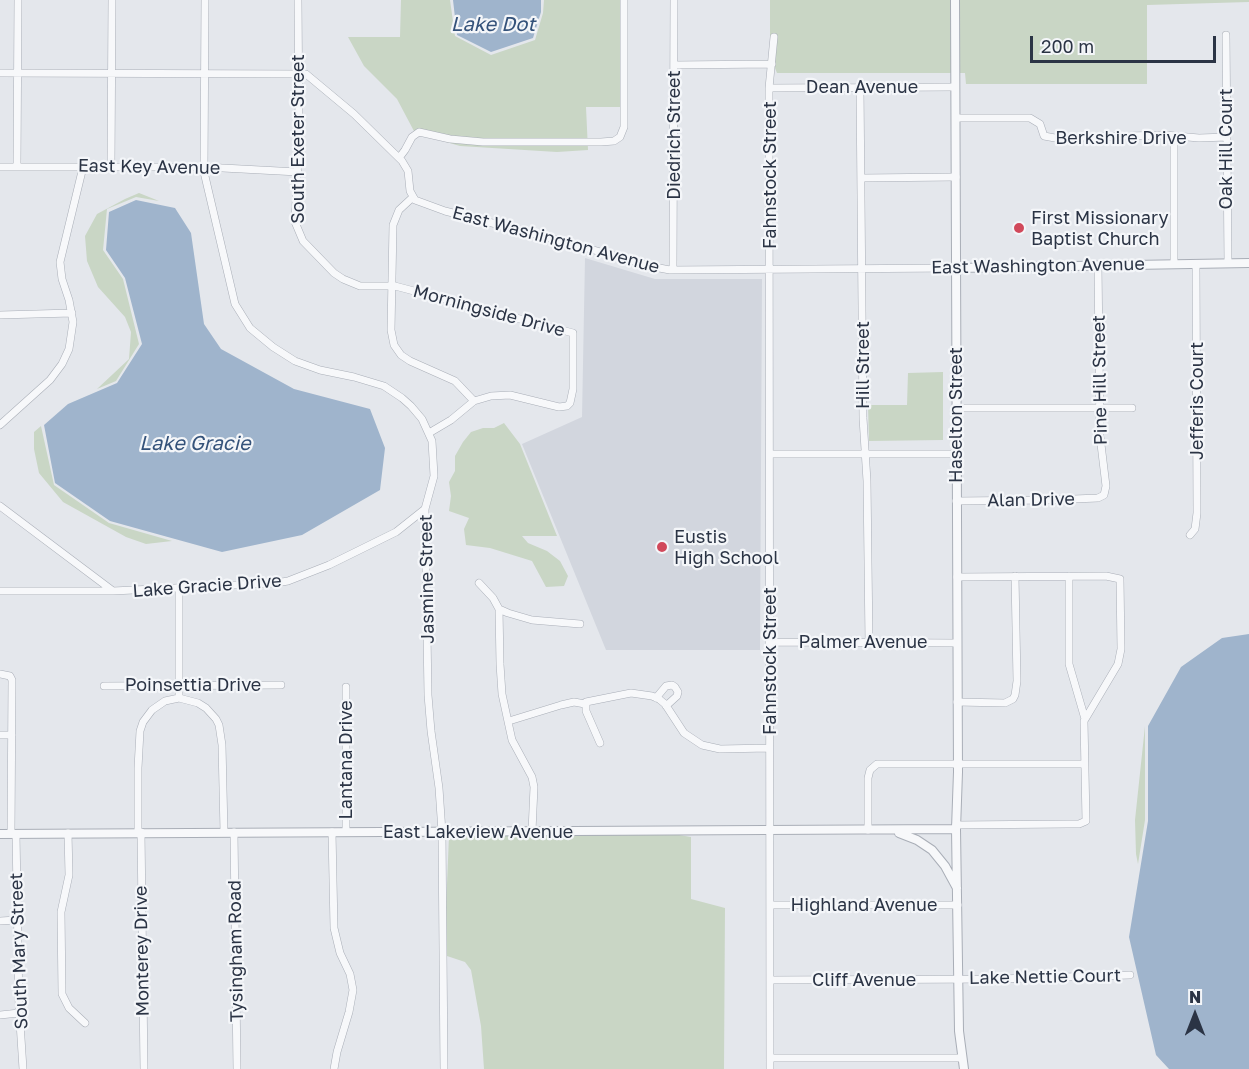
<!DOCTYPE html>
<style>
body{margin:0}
#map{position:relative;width:1249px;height:1069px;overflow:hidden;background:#e4e7ec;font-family:"Golos Text",sans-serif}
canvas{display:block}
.north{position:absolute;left:1165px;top:985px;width:60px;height:60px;-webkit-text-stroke:4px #f4f6f9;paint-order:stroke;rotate:0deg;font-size:16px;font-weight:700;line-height:24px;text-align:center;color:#2b3445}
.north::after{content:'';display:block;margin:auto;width:21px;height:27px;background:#2b3445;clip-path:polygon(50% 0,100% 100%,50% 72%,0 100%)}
.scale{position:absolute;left:1030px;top:36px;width:186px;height:27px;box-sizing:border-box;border:3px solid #2b3445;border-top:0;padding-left:8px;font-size:18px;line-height:21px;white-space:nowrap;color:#2b3445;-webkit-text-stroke:4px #f4f6f9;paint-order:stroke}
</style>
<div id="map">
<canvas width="1249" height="1069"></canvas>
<div class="north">N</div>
<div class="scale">200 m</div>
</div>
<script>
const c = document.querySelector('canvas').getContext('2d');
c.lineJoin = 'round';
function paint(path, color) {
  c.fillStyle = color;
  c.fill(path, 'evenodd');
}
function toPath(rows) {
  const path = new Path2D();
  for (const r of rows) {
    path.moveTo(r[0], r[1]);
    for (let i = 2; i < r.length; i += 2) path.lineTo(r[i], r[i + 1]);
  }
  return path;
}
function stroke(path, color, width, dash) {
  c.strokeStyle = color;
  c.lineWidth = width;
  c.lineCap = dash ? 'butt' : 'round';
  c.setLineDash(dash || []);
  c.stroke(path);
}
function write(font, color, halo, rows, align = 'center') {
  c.font = font + ' "Golos Text",sans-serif';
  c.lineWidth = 4.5;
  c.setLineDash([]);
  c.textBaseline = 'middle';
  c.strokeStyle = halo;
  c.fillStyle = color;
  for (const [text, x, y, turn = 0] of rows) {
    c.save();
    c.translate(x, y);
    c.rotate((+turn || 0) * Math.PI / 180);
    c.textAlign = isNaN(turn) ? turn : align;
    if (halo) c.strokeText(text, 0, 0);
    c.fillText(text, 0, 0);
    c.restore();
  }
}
const built = toPath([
 [585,258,655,279,762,279,760,650,606,650,522,444,582,417]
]);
const green = toPath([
 [401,0,450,0,455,36,491,55,535,40,543,13,544,0,625,0,625,107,586,107,588,150,557,152,460,146,415,133,397,99,364,66,348,37,400,37],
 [770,0,1249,0,1249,2,1147,5,1147,84,966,84,965,73,777,73,770,56],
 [139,193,159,201,136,197,107,209,103,250,123,279,139,344,116,381,97,389,129,359,131,332,125,317,98,287,87,261,85,236,97,214,125,199],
 [943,372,943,440,869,441,868,405,907,405,908,373],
 [504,423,520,444,557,536,522,536,528,543,547,551,560,561,568,576,564,586,546,587,532,561,490,548,466,545,464,529,469,518,449,511,451,496,449,482,455,471,455,456,463,442,471,432,483,428,494,428],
 [41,426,54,485,109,523,172,541,146,544,126,537,63,502,39,473,34,449,34,432],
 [1145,726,1145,820,1138,864,1136,854,1135,820],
 [673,834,691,837,691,899,725,908,724,1069,484,1069,481,1026,471,970,465,962,444,955,449,836]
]);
const water = toPath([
 [453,0,541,0,541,12,533,38,491,52,457,35],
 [136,200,175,208,191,233,204,324,221,349,294,389,370,409,385,448,380,490,302,535,222,552,110,521,55,483,44,425,68,404,117,383,142,344,125,278,106,250,109,212],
 [1249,634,1249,1069,1169,1069,1156,1055,1129,937,1148,821,1148,726,1181,667,1222,638]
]);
const minor = toPath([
 [205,0,204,172,235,304,250,328,273,347,295,361,320,370,354,377,384,386,402,398,411,406,422,419,432,441,434,476,425,509,428,695,431,731,439,788,442,832,444,1069],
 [298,0,299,133,295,222,303,241,334,273,343,279,360,286,395,286,573,333,573,389,570,403,567,406,559,407,510,395,491,396,474,401,451,420,429,433],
 [1226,35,1228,263],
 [674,65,772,64],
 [0,73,306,74,354,114,402,161,408,171,410,191,415,200,445,211,551,238,654,267,670,270,956,268],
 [860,87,863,418,867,481,869,642],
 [769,88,955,87],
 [956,118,1030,118,1040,124,1044,136,1055,138,1165,135,1199,138,1227,137],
 [1170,137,1174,145,1174,264],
 [399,158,405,150,412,137,419,132,450,139,483,142,601,142,614,141,620,137,624,127,624,0],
 [17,166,18,0],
 [111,166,112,0],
 [0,167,204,167,298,172],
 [862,178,956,177],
 [413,197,399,210,393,225,391,330,394,345,401,355,410,361,455,381,474,401],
 [673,270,674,0],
 [0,315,72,313],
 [956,408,1132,408],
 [0,425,50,380,62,364,69,349,73,322,69,300,62,279,60,262,83,167],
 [770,454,956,454],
 [956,501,1050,500,1098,498,1104,495,1106,486,1100,436,1098,265],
 [0,506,113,591,276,583,288,581,329,565,396,532,425,509],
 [1190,535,1195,529,1197,513,1196,264],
 [1069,576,1069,664,1085,719],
 [479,583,493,598,499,609,508,613,532,620,580,624],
 [0,591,113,591],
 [499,609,500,664,502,694,512,740,532,777,534,787,532,831],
 [769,642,957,643],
 [0,674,10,676,12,680,11,834],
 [104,686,281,685],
 [179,698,179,589],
 [656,698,666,686,672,685,675,687,678,692,677,696,666,706],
 [957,702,1005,703,1013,699,1015,695,1017,681,1015,576],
 [509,721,561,705,574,702,585,704],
 [0,735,12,735],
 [600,743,586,711,586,702,631,693,652,696,659,699,665,704,684,733,702,745,720,749,769,748],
 [956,825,1068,824,1079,824,1086,821,1084,721,1118,664,1121,649,1120,579,1106,576,957,577],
 [868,830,868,778,870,770,877,764,1084,764],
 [138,832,138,768,140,731,143,722,152,710,165,701,179,698,198,703,206,708,216,719,219,725,222,745,224,832],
 [141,832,144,1069],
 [234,832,237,1069],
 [332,832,334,928,340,953,350,974,353,990,349,1012,337,1052,334,1069],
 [346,832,346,687],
 [68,833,69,875,61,912,62,994,69,1008,85,1023],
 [16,834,19,1007,23,1069],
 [770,905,958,905],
 [0,921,17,920],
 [770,980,998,979,1130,975],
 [0,1015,19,1013],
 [770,1058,962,1058],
 [770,1069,769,88,774,37]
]);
const tertiary = toPath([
 [955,0,958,772,956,829,959,1031,964,1069],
 [956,268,1249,263],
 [899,833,917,840,932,850,945,866,957,888],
 [0,834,956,829]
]);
const markers = [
 [1019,228,6,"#d1495b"],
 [662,547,6,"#d1495b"]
];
const streetNames = [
 ["Dean Avenue",862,87],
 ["Diedrich Street",674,135,-90],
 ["Berkshire Drive",1121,138],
 ["South Exeter Street",298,139,-90],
 ["Oak Hill Court",1226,149,-90],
 ["East Key Avenue",149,167,1],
 ["Fahnstock Street",770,175,-90],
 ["East Washington Avenue",556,240,15],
 ["East Washington Avenue",1038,266,-1],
 ["Morningside Drive",489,311,15],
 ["Hill Street",863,365,-90],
 ["Pine Hill Street",1100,380,-91],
 ["Jefferis Court",1197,401,-90],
 ["Haselton Street",956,415,-90],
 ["Alan Drive",1031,500,-1],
 ["Jasmine Street",427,579,-91],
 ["Lake Gracie Drive",207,586,-4],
 ["Palmer Avenue",863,642],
 ["Fahnstock Street",770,661,-90],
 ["Poinsettia Drive",193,685],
 ["Lantana Drive",346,760,-90],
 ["East Lakeview Avenue",478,832],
 ["Highland Avenue",864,905],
 ["South Mary Street",19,951,-92],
 ["Monterey Drive",142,951,-91],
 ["Tysingham Road",236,951,-91],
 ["Lake Nettie Court",1045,977,-1],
 ["Cliff Avenue",864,980]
];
const poiNames = [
 ["First Missionary",1031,218],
 ["Baptist Church",1031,239],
 ["Eustis",674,537],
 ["High School",674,558]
];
const waterNames = [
 ["Lake Dot",493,25],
 ["Lake Gracie",195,444]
];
paint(built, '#d2d6de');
paint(green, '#c9d6c5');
paint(water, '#9fb4cc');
stroke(minor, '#a9aeb7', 8);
stroke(tertiary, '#a9aeb7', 10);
stroke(minor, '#f7f8fa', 7);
stroke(tertiary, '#f7f8fa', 8);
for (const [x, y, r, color] of markers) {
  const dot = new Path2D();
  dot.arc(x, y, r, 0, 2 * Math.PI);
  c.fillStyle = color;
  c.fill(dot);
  stroke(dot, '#f4f6f9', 2);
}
write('18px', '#2b3445', '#f4f6f9', streetNames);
write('18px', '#2b3445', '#f4f6f9', poiNames, 'left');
write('italic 20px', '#34527a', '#f4f6f9', waterNames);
</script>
